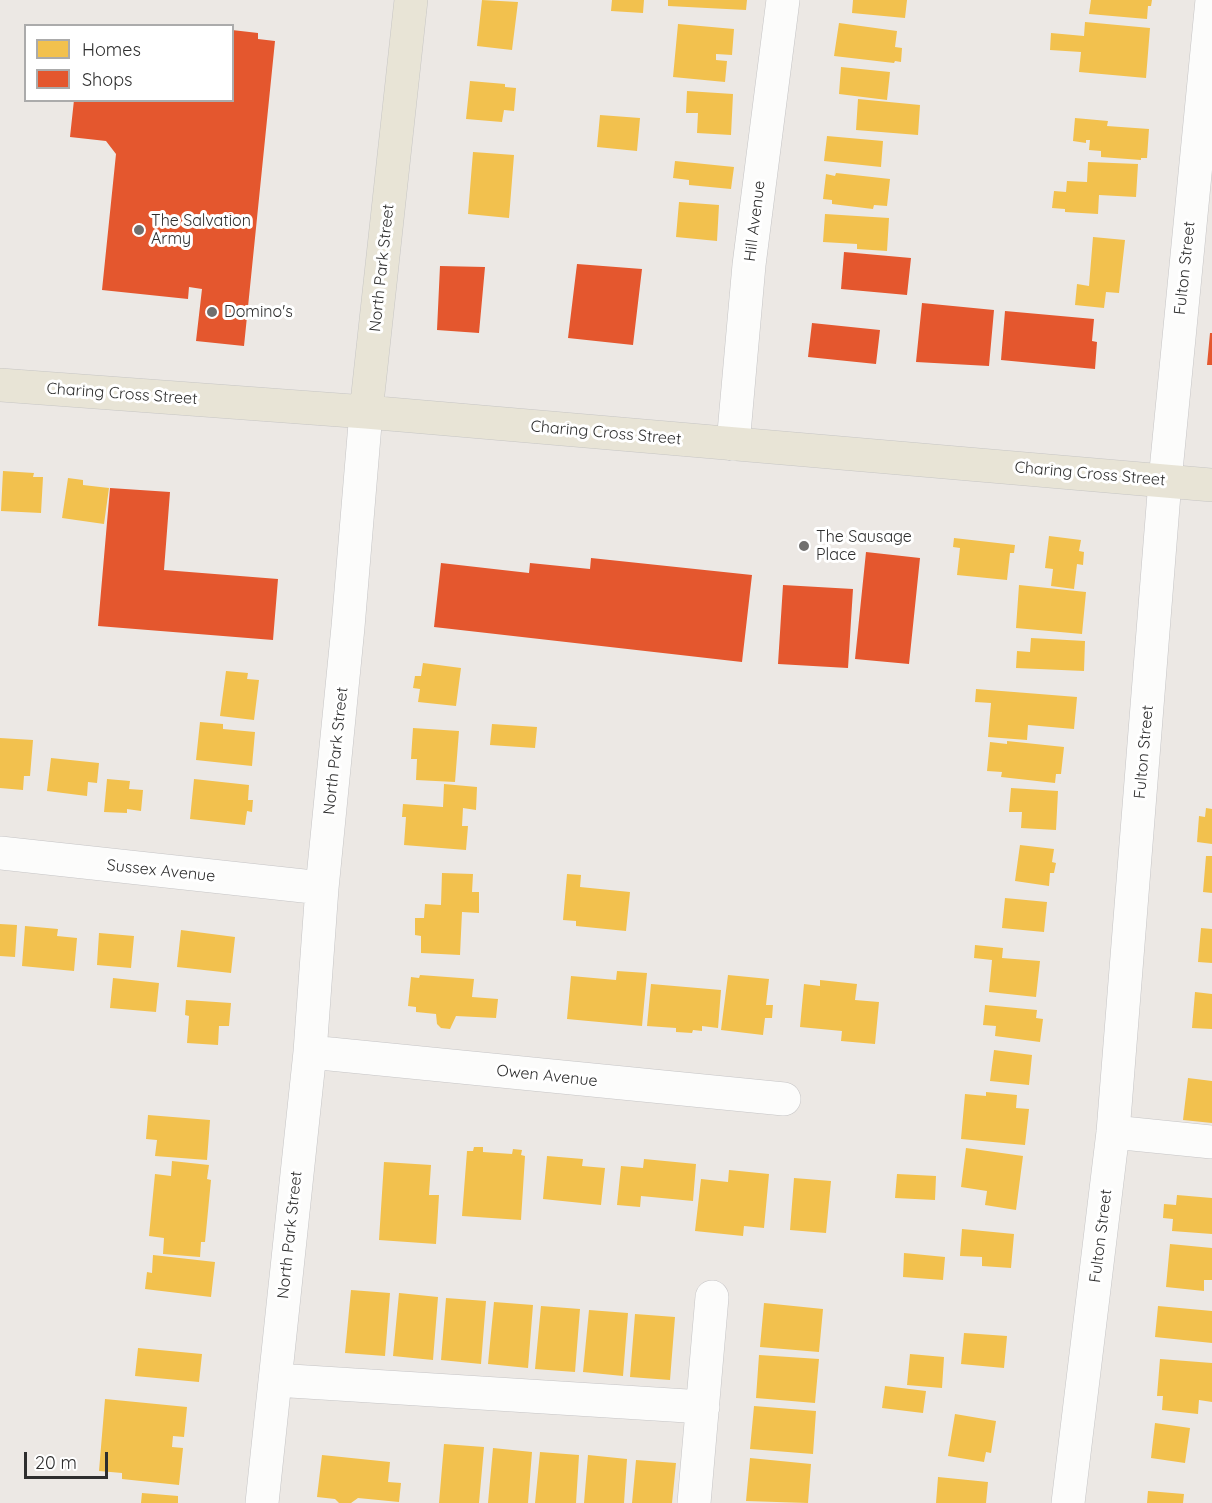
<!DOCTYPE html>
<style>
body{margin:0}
#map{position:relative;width:1212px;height:1503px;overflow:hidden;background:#ece8e4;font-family:Quicksand,sans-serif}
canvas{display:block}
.legend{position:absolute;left:24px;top:24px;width:210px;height:78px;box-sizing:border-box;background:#fff;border:2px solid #ababab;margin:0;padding:8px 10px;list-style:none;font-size:18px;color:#2e2e2e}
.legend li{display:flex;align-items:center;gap:12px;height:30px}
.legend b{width:30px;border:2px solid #ababab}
.scale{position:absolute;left:24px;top:1452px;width:84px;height:27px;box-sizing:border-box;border:3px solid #2e2e2e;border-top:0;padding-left:8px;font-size:18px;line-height:21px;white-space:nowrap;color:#2e2e2e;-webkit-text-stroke:4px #fff;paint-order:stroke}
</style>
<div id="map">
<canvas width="1212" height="1503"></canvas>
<ul class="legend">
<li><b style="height:16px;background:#f2c14e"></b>Homes</li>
<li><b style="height:16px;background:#e4572e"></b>Shops</li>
</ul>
<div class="scale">20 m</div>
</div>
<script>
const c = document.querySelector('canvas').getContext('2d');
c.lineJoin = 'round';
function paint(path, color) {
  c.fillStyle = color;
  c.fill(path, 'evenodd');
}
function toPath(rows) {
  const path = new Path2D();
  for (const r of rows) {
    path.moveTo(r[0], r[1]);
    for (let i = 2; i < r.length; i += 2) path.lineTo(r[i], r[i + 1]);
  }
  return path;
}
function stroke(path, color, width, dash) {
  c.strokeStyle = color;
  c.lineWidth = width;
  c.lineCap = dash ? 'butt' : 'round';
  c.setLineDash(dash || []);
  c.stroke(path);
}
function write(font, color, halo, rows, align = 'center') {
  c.font = font + ' Quicksand,sans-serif';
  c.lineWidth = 6;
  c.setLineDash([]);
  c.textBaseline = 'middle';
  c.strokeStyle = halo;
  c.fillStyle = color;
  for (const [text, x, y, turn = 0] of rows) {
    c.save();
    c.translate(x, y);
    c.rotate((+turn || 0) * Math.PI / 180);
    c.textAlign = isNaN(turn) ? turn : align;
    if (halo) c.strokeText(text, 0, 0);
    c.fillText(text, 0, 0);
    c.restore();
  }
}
const homes = toPath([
 [482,0,518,2,512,50,477,46],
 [612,0,644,0,643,13,611,11],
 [668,0,747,0,746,10,668,6],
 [853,0,907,0,905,18,852,13],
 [1091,0,1152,0,1151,6,1148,6,1147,19,1089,14],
 [1085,22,1150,28,1146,78,1079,72,1081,52,1050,50,1051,33,1084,36],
 [839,23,897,31,895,47,902,48,901,62,895,61,894,63,834,56],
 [678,24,734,29,732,55,716,54,716,60,727,61,725,82,673,77],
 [841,67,890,72,887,100,839,94],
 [470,81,505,84,505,87,516,88,514,111,504,110,502,122,466,119],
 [687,91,733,94,731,135,697,133,698,113,686,113],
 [858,99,920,105,918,135,856,130],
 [600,115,640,118,637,151,597,147],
 [1075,118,1108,121,1107,126,1149,129,1147,158,1141,158,1141,160,1101,157,1101,151,1089,150,1090,140,1086,140,1086,143,1073,141],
 [827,136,883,141,881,167,824,161],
 [473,152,514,155,509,218,468,214],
 [675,161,734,167,731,189,689,185,689,180,673,178],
 [1088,162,1138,164,1136,197,1099,195,1098,214,1065,212,1065,209,1052,208,1054,191,1066,192,1067,181,1087,182],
 [836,173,890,179,887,206,874,205,873,209,832,204,832,200,823,199,826,174,835,176],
 [679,202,719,205,717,241,676,237],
 [825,214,889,218,887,251,857,249,857,244,823,242],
 [1093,237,1125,240,1119,293,1106,292,1104,308,1075,305,1077,284,1089,286],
 [3,471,34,473,33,477,43,477,41,513,1,511],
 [68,478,83,480,83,485,109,488,104,524,62,518],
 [1049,536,1081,540,1079,551,1084,552,1083,565,1077,564,1074,589,1051,586,1053,569,1045,568],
 [954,538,1015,545,1014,553,1010,553,1007,580,957,575,960,548,953,547],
 [1019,585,1086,592,1082,634,1016,628],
 [1031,638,1085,641,1084,671,1016,668,1017,651,1030,652],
 [423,663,461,668,456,706,418,702,420,689,413,688,415,676,421,676],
 [226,671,248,673,247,679,259,680,254,720,220,716],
 [976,689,1077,697,1074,729,1028,725,1027,740,988,737,991,703,975,702],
 [200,722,223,724,223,729,255,732,252,766,196,760],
 [492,724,537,727,535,748,490,745],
 [413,728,459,731,455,782,416,780,417,759,411,759],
 [0,738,33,740,30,776,24,776,23,790,0,788],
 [1007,741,1064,747,1061,774,1056,774,1055,783,1001,777,1002,772,987,771,990,742,1007,744],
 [51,758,99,763,97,783,88,782,87,796,47,791],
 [107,779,130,781,129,789,143,790,141,811,127,809,127,813,104,812],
 [194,779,249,785,248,800,253,800,252,812,247,811,245,825,190,819],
 [444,784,477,787,476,810,463,808,462,826,468,826,466,850,404,845,406,817,402,817,403,804,443,807],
 [1011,788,1058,791,1056,830,1021,828,1022,812,1009,812],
 [1206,808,1212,809,1212,844,1197,842,1199,816,1205,817],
 [1020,845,1054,849,1052,862,1056,863,1054,873,1050,873,1049,886,1015,881],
 [1206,856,1212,856,1212,893,1203,892],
 [442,873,473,874,472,892,479,892,479,913,462,912,460,955,421,953,421,936,415,935,415,918,424,918,425,904,441,905],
 [567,874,581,875,580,887,630,892,626,931,576,926,576,921,563,920],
 [1005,898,1047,902,1044,932,1002,928],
 [0,924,17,925,15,957,0,956],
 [25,926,58,929,57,936,77,938,74,971,22,966],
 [1201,928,1212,929,1212,963,1198,962],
 [181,930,235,937,231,973,177,967],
 [99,933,134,936,131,968,97,965],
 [975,945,1003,948,1002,958,1040,961,1036,997,989,992,992,960,974,958],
 [617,971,647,973,642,1026,567,1019,571,976,616,980],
 [420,975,474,979,472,997,498,999,496,1018,456,1016,450,1029,441,1028,437,1024,436,1014,416,1012,416,1007,408,1006,411,977,419,978],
 [728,975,769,979,766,1005,773,1005,772,1018,765,1018,763,1035,721,1030],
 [113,978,159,983,156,1012,110,1008],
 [820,980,857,984,855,1000,879,1002,875,1044,841,1041,842,1031,800,1027,804,984,820,986],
 [651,984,721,990,718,1028,702,1026,702,1031,693,1030,692,1033,676,1032,676,1028,647,1026],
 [1195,992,1212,994,1212,1029,1192,1028],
 [186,1000,231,1003,229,1026,219,1026,218,1045,187,1043,189,1016,185,1015],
 [985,1005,1037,1010,1036,1018,1043,1019,1040,1042,995,1036,996,1026,983,1025],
 [994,1050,1032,1055,1029,1085,990,1081],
 [1188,1078,1212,1081,1212,1123,1183,1120],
 [986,1092,1017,1095,1016,1108,1029,1109,1025,1145,961,1139,965,1094,986,1096],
 [148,1115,210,1120,207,1160,155,1156,157,1140,146,1139],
 [474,1147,483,1147,483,1152,512,1154,513,1149,522,1150,521,1155,525,1156,521,1220,462,1216,467,1151,473,1151],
 [966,1148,1023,1156,1016,1210,985,1205,987,1191,961,1187],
 [547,1156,583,1159,582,1166,605,1168,601,1205,543,1199],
 [644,1159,696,1164,693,1201,641,1196,640,1207,617,1205,621,1166,643,1168],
 [172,1161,209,1165,207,1179,211,1180,205,1242,201,1242,200,1257,163,1254,164,1238,149,1236,155,1174,171,1176],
 [384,1162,431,1165,429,1195,439,1195,436,1244,379,1240],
 [729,1170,769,1174,764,1228,744,1226,743,1236,695,1231,701,1179,728,1182],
 [897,1174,936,1176,935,1200,895,1198],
 [794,1178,831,1181,826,1233,790,1230],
 [1177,1195,1212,1198,1212,1234,1172,1231,1173,1219,1163,1218,1164,1204,1176,1205],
 [962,1229,1014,1234,1011,1268,982,1266,982,1257,960,1256],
 [1170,1244,1212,1248,1212,1280,1204,1280,1204,1291,1166,1287],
 [904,1253,945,1257,943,1280,903,1277],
 [153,1255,215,1262,211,1297,145,1289,147,1272,152,1273],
 [351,1290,390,1293,385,1356,345,1353],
 [399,1293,438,1297,433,1360,393,1356],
 [446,1298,486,1301,481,1364,441,1360],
 [494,1302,533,1305,528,1368,488,1364],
 [764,1303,823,1309,819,1352,760,1347],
 [541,1306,580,1309,575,1372,535,1369],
 [1158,1306,1212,1311,1212,1343,1155,1337],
 [589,1310,628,1313,623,1376,583,1372],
 [635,1314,675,1317,670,1380,630,1377],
 [964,1333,1007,1336,1004,1368,961,1364],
 [138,1348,202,1354,199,1382,135,1376],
 [910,1354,944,1357,942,1388,907,1385],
 [759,1355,819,1359,815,1403,756,1398],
 [1160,1359,1212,1363,1212,1402,1199,1400,1198,1414,1162,1410,1163,1396,1157,1396],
 [885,1386,926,1391,923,1413,882,1408],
 [105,1399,187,1407,184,1437,173,1436,172,1447,183,1448,179,1485,122,1479,122,1473,99,1471],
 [754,1406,816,1411,813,1454,750,1449],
 [955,1414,996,1421,991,1453,986,1452,984,1462,948,1456],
 [1155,1423,1190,1428,1185,1463,1151,1458],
 [444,1444,484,1447,479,1503,439,1503],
 [493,1448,532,1452,528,1503,488,1503],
 [540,1452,579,1455,576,1503,535,1503],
 [322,1455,390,1462,388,1482,401,1483,399,1502,358,1498,351,1503,339,1503,335,1499,317,1497],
 [588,1455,627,1459,624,1503,584,1503],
 [750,1458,811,1464,808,1503,746,1501],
 [636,1460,676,1463,672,1503,632,1503],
 [938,1477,988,1482,986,1503,936,1503],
 [1148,1491,1184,1494,1183,1503,1147,1503],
 [142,1493,178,1496,178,1503,141,1503]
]);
const shops = toPath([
 [232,30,258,33,258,39,275,41,244,346,196,341,202,289,189,287,188,299,102,290,116,154,106,141,70,137,74,100,232,100],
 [844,252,911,258,907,295,841,289],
 [577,264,642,269,633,345,568,338],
 [440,266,485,267,479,333,437,330],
 [922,303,994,310,989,366,916,362],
 [1005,311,1094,319,1092,341,1097,342,1095,369,1001,360],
 [812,323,880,330,876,364,808,357],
 [1210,333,1212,333,1212,365,1207,365],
 [110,488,170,492,164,570,278,579,273,640,98,626],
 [866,552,920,558,909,664,855,659],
 [591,558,752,575,742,662,434,627,441,563,529,573,530,563,590,569],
 [783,585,853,589,848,668,778,664]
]);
const minor = toPath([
 [733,444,749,265,783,0],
 [0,853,322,888],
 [310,1052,784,1099],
 [1113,1132,1212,1142],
 [275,1380,703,1407],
 [262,1503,310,1052,322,888,348,627,366,412],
 [694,1503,712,1297],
 [1068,1503,1113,1132,1165,481,1212,0]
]);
const major = toPath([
 [0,385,366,412,1212,485],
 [366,412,411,0]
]);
const markers = [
 [139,230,6,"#706f6e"],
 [212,312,6,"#706f6e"],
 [804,546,6,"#706f6e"]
];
const poiNames = [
 ["The Salvation",151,221],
 ["Army",151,239],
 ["Domino's",224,312],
 ["The Sausage",816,537],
 ["Place",816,555]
];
const streetNames = [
 ["Hill Avenue",755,221,-83],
 ["North Park Street",382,268,-84],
 ["Fulton Street",1185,268,-84],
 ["Charing Cross Street",122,394,4],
 ["Charing Cross Street",606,433,5],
 ["Charing Cross Street",1090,474,5],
 ["North Park Street",336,751,-84],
 ["Fulton Street",1144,752,-85],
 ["Sussex Avenue",161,871,6],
 ["Owen Avenue",547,1076,6],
 ["North Park Street",290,1235,-84],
 ["Fulton Street",1101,1236,-83]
];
paint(homes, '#f2c14e');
paint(shops, '#e4572e');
stroke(minor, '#c5c4c5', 34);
stroke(major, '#c6c5c4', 34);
stroke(minor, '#fcfcfb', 33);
stroke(major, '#e8e4d6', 33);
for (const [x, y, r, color] of markers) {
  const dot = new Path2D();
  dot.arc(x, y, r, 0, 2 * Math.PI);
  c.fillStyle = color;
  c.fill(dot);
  stroke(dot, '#fff', 2);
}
write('16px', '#2e2e2e', '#fff', poiNames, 'left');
write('16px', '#2e2e2e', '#fff', streetNames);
</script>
